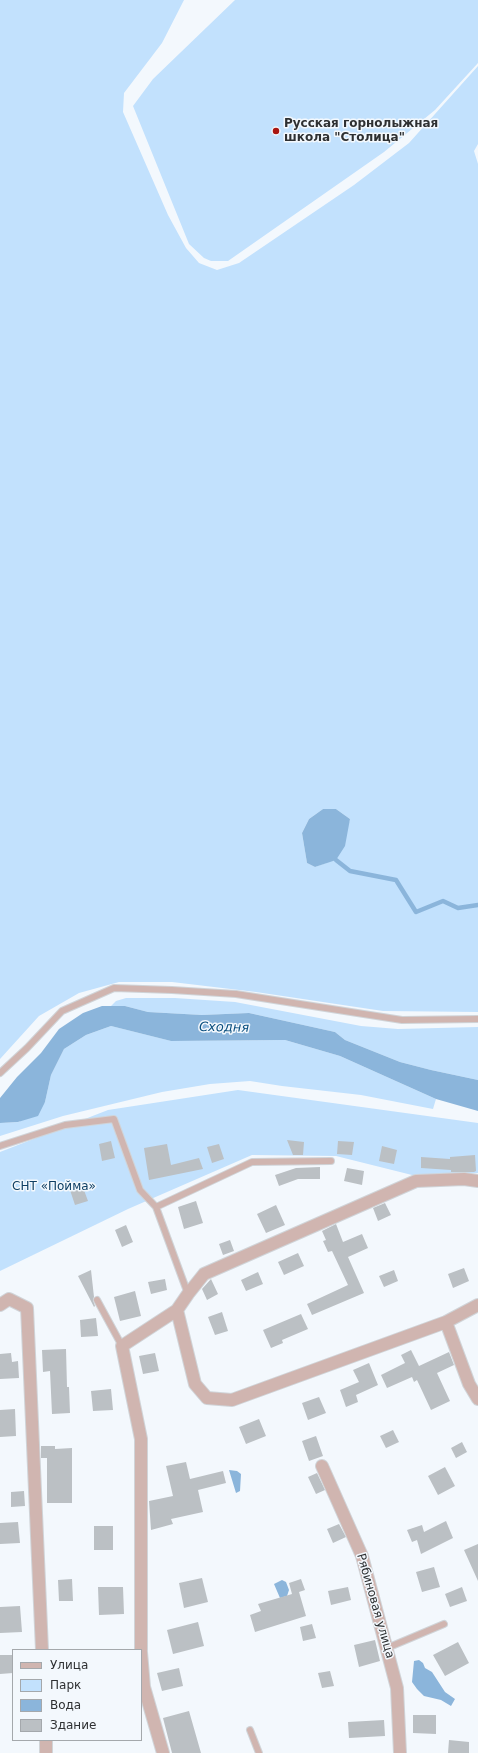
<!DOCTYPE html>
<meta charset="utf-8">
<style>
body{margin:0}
#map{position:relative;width:478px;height:1753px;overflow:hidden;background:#f3f8fd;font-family:"DejaVu Sans",sans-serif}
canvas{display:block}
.legend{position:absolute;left:12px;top:1649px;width:130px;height:92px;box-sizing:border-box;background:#f3f8fd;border:1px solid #a4a8ac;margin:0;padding:5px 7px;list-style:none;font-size:12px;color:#2e3032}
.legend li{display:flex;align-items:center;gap:8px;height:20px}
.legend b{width:20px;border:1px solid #a4a8ac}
</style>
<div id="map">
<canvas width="478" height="1753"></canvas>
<ul class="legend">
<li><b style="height:5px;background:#d0b5b0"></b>Улица</li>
<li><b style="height:11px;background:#c2e1fd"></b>Парк</li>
<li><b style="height:11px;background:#8bb5db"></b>Вода</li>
<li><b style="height:11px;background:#bbc0c4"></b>Здание</li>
</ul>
</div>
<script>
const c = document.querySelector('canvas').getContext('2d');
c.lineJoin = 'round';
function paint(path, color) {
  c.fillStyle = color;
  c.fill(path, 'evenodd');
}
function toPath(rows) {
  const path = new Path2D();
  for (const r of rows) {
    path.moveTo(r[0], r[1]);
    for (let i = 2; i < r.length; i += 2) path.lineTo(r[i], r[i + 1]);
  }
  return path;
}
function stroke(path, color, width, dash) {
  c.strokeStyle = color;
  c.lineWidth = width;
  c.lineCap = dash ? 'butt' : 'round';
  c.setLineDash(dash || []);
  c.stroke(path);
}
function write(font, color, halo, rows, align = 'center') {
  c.font = font + ' "DejaVu Sans",sans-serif';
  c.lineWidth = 3;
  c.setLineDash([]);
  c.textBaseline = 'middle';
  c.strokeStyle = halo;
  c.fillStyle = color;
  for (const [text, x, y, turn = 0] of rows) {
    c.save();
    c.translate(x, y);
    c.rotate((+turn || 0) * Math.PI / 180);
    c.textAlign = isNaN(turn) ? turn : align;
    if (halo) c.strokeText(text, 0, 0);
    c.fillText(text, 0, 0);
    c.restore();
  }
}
const green = toPath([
 [0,0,184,0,162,43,124,93,123,112,168,215,186,248,199,263,217,270,239,263,354,185,409,143,478,66,478,144,474,151,478,164,478,1012,383,1011,256,992,172,982,119,982,79,993,39,1016,0,1059],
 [323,809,336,809,350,819,347,829,326,863,315,867,307,863,302,833,309,819],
 [235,0,478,0,478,63,435,110,384,152,228,261,211,261,204,258,189,244,133,106,153,79],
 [126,998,175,998,235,1002,361,1026,398,1029,478,1027,478,1080,431,1070,400,1062,345,1040,335,1032,249,1013,202,1015,148,1012,125,1006,111,1006,116,1001],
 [111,1026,171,1041,285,1040,340,1056,436,1099,433,1109,361,1095,282,1086,250,1081,210,1084,162,1092,63,1116,0,1136,0,1123,19,1122,45,1102,51,1075,64,1049,86,1035],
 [238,1090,478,1123,478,1173,416,1176,336,1156,252,1155,128,1209,0,1271,0,1152,108,1110]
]);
const water = toPath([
 [323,809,336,809,350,819,345,846,336,860,315,867,307,863,302,833,309,819],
 [102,1006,125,1006,148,1012,202,1015,249,1013,335,1032,345,1040,400,1062,431,1070,478,1080,478,1111,436,1099,340,1056,285,1040,171,1041,111,1026,86,1035,64,1049,51,1075,45,1102,38,1116,18,1122,0,1123,0,1098,17,1077,41,1053,59,1029,83,1013],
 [229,1470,237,1471,241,1474,240,1491,236,1493],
 [282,1580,286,1582,289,1590,287,1596,280,1598,274,1584],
 [419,1660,423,1663,425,1668,432,1672,445,1692,455,1699,451,1706,441,1700,424,1696,417,1689,412,1682,414,1661]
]);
const stream = toPath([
 [336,860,350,871,396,880,416,912,443,901,458,908,478,905]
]);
const building = toPath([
 [287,1140,304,1142,303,1155,293,1155],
 [111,1141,115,1158,102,1161,99,1144],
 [338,1141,354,1142,352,1155,337,1154],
 [167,1144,171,1165,199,1158,203,1169,149,1180,144,1148],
 [219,1144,224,1159,212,1163,207,1147],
 [382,1146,397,1150,394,1164,379,1161],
 [475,1155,476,1171,474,1172,451,1172,451,1170,421,1168,421,1157,450,1159,450,1157],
 [320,1167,320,1179,298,1179,279,1186,275,1175,296,1168],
 [347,1168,364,1171,362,1185,344,1181],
 [81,1182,88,1201,75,1205,69,1187],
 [196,1201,203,1223,184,1229,178,1207],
 [385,1203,391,1215,378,1221,373,1208],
 [276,1205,285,1225,266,1233,257,1214],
 [336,1224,343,1242,362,1234,368,1248,348,1257,364,1293,312,1315,307,1304,348,1285,332,1251,328,1252,323,1241,326,1240,322,1231],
 [126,1225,133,1242,122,1247,115,1230],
 [230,1240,234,1251,223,1255,219,1244],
 [298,1253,304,1266,284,1275,278,1262],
 [464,1268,469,1281,453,1288,448,1274],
 [91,1270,94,1297,93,1300,95,1306,94,1307,78,1276],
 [394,1270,398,1281,384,1287,379,1276],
 [258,1272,263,1284,246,1291,241,1280],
 [165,1279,167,1290,151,1294,148,1282],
 [211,1279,218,1294,207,1300,202,1289],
 [135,1291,141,1316,120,1321,114,1297],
 [222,1312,228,1331,215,1335,208,1317],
 [301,1314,308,1329,282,1340,283,1343,271,1348,263,1330],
 [96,1318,98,1336,81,1337,80,1320],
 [66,1349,67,1387,69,1387,70,1413,52,1414,50,1371,43,1372,42,1350],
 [411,1350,419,1366,449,1352,454,1365,437,1373,450,1401,431,1410,417,1380,414,1382,412,1377,387,1388,381,1375,405,1363,401,1355],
 [11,1353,12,1362,18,1361,19,1378,0,1379,0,1354],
 [155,1353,159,1371,143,1374,139,1356],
 [369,1363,378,1385,356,1395,358,1402,346,1407,340,1390,359,1382,353,1370],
 [111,1389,113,1410,93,1411,91,1391],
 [319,1397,326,1413,308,1420,302,1403],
 [15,1409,16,1436,0,1437,0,1410],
 [259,1419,266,1436,246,1444,239,1427],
 [393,1430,399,1442,386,1448,380,1436],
 [316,1436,323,1456,309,1461,302,1441],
 [462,1442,467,1452,456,1458,451,1448],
 [41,1446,55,1446,55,1449,72,1448,72,1503,47,1503,47,1458,41,1458],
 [186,1462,190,1479,223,1471,226,1483,198,1490,203,1512,171,1519,173,1524,151,1530,149,1501,173,1496,166,1466],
 [445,1467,455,1486,438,1495,428,1476],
 [317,1473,325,1490,316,1494,308,1477],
 [24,1491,25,1506,11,1507,11,1492],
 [446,1521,453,1538,421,1554,417,1540,412,1542,407,1530,422,1525,424,1532],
 [18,1522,20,1543,0,1544,0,1523],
 [339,1524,346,1537,333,1543,327,1529],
 [94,1526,113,1526,113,1550,94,1550],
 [478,1544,478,1581,464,1550],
 [434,1567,440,1587,422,1592,416,1572],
 [202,1578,208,1602,184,1608,179,1583],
 [72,1579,73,1601,59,1601,58,1580],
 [301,1579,305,1590,299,1592,306,1616,255,1632,250,1615,261,1611,258,1604,292,1594,289,1583],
 [98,1587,123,1587,124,1614,99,1615],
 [348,1587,351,1600,331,1605,328,1591],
 [462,1587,467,1601,450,1607,445,1594],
 [20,1606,22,1632,0,1633,0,1607],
 [198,1622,204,1646,173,1654,167,1630],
 [312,1624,316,1638,303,1641,300,1627],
 [375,1640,380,1661,359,1667,354,1645],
 [458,1642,469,1663,445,1676,433,1655],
 [0,1655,13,1655,13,1673,0,1674],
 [179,1668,183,1686,162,1691,157,1673],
 [330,1671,334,1686,322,1688,318,1673],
 [189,1711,201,1753,172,1753,163,1718],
 [413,1715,436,1715,436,1734,413,1733],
 [384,1720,385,1736,349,1738,348,1722],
 [449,1740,469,1742,469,1753,448,1753]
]);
const service = toPath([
 [0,1073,27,1048,62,1011,114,988,172,990,236,994,402,1020,478,1019],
 [0,1146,65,1125,114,1119,140,1190,156,1207],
 [188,1294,156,1207,252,1162,331,1161],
 [97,1300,122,1346],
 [387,1648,444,1624],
 [250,1730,259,1753]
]);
const minor = toPath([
 [478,1181,464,1179,416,1181,204,1274,188,1294,177,1310,195,1384,207,1398,232,1400,446,1322,478,1305],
 [0,1305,9,1299,27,1308,42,1650],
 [446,1322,469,1384,478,1399],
 [322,1466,362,1556,397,1688,400,1753],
 [141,1650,141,1439,122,1346,177,1310],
 [141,1652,144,1687,163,1753],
 [46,1740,46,1753]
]);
const markers = [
 [276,131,4,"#a91611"]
];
const poiNames = [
 ["Русская горнолыжная",284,124],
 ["школа \"Столица\"",284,138]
];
const parkNames = [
 ["СНТ «Пойма»",54,1187]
];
const streetNames = [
 ["Рябиновая улица",375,1606,74]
];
const waterNames = [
 ["Сходня",224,1028,1]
];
paint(green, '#c2e1fd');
paint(water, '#8bb5db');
stroke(stream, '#8bb5db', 4.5);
paint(building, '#bbc0c4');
stroke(service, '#d0d4d8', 8);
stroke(minor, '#d0d4d8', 14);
stroke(service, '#d0b5b0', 6);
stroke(minor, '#d0b5b0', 12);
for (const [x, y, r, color] of markers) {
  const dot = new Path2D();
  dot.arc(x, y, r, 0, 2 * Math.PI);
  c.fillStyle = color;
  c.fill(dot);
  stroke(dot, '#f3f8fd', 1.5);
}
write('bold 12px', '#2e3032', '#f3f8fd', poiNames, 'left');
write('12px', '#0f3f64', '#f3f8fd', parkNames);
write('12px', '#2e3032', '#f3f8fd', streetNames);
write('italic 13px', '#094e7e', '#f3f8fd', waterNames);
</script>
